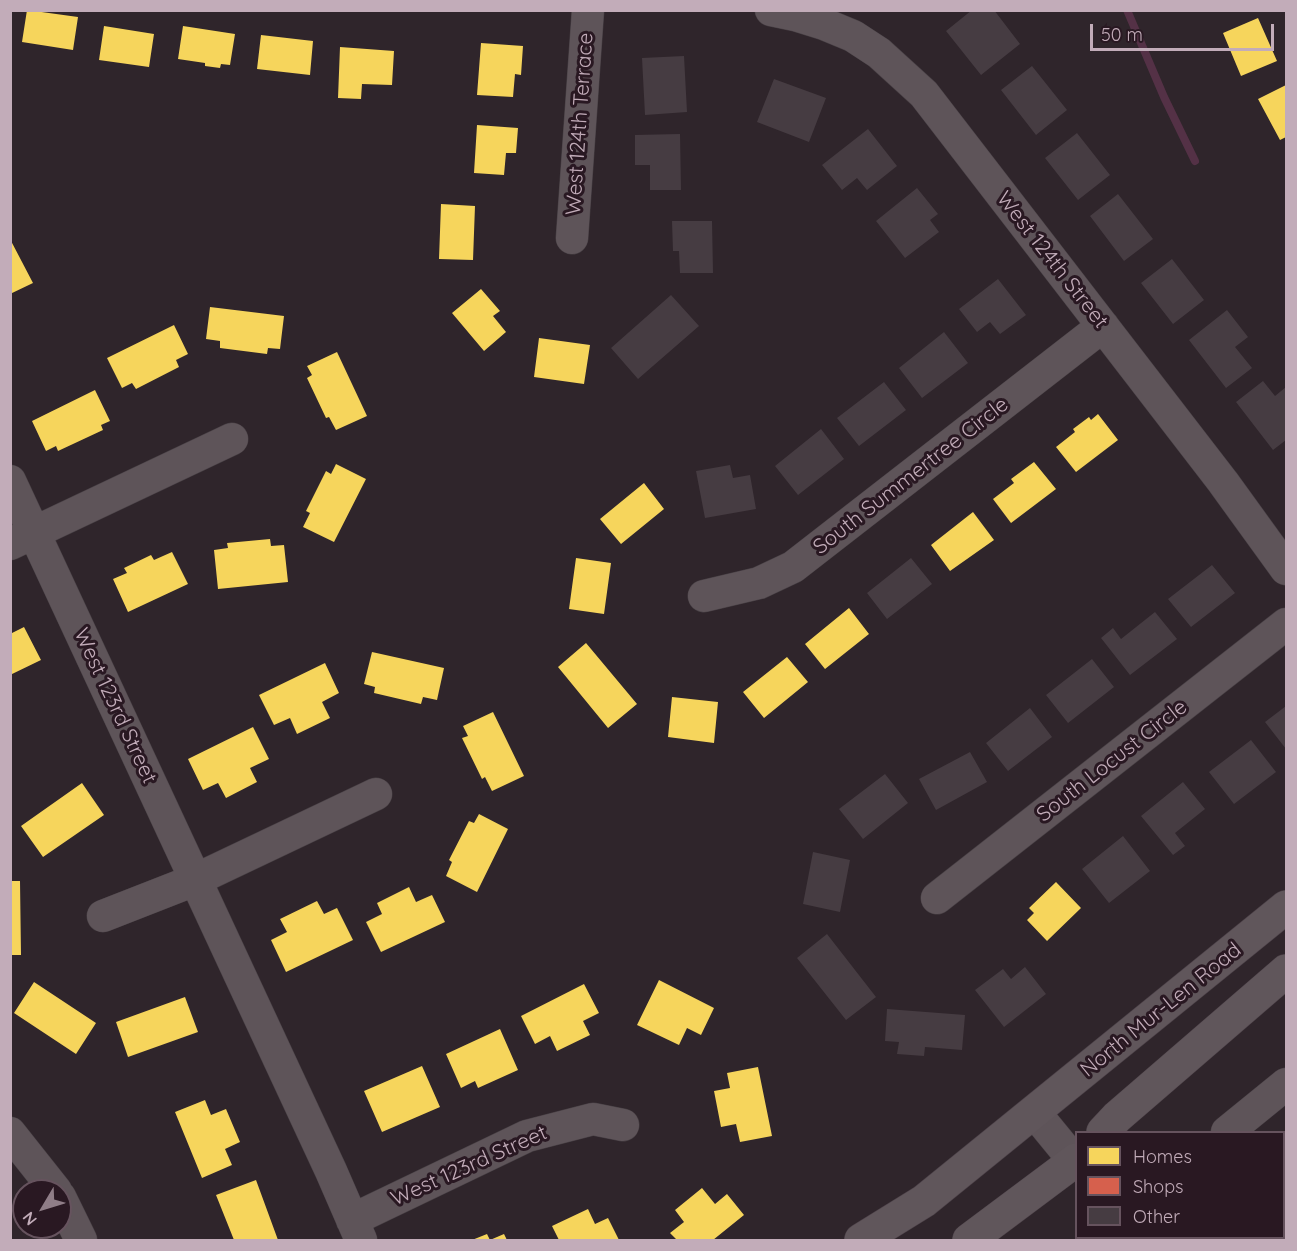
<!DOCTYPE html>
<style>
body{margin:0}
#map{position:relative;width:1297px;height:1251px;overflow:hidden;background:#2f252b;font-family:Quicksand,sans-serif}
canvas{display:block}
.frame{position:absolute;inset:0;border:12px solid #c2acb9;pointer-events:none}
.legend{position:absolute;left:1075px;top:1131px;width:210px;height:108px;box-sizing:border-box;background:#291822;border:2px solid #66535e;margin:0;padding:8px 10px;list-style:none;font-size:18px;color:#c2acb9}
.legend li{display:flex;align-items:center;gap:12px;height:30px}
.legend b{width:30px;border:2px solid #66535e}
.north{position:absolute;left:12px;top:1179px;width:60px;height:60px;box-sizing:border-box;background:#291822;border:2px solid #66535e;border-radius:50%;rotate:232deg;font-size:16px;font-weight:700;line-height:24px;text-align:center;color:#c2acb9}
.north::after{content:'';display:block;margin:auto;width:21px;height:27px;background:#8f7d87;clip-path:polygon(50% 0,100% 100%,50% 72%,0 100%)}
.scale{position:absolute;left:1090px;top:24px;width:184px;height:27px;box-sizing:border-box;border:3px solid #c2acb9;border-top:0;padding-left:8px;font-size:18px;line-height:21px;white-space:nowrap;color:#c2acb9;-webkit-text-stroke:4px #291822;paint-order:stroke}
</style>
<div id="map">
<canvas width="1297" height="1251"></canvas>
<div class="frame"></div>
<ul class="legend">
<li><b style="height:16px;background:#f6d55c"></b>Homes</li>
<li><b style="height:16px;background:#d6604d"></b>Shops</li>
<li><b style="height:16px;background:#463c42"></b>Other</li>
</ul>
<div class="north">N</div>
<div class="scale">50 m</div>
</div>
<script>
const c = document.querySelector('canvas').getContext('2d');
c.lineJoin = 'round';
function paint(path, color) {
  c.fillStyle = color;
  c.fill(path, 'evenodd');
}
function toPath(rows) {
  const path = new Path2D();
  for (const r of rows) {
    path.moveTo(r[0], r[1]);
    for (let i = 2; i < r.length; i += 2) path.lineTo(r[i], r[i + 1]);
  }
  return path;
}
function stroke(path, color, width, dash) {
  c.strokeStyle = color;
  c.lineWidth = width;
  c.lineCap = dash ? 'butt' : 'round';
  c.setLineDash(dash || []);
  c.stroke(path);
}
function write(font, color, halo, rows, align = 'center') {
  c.font = font + ' Quicksand,sans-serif';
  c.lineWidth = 6;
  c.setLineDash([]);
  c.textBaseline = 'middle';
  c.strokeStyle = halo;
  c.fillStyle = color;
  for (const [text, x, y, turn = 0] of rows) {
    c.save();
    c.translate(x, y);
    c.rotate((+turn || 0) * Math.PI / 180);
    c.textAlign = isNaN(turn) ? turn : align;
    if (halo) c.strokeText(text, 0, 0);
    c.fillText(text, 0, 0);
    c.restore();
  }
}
const homes = toPath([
 [27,10,78,17,73,50,22,42],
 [1258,18,1277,61,1241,76,1223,33],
 [104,26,154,34,149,67,99,60],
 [183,26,235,34,230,65,221,64,220,68,205,66,205,63,178,59],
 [261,35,313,41,310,75,257,69],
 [481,43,523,46,521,75,515,74,513,97,477,95],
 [340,47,394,51,392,85,362,84,361,99,338,98],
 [1286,85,1286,137,1280,140,1258,99],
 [477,125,518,128,516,153,506,153,504,175,474,173],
 [441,204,475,206,473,260,439,259],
 [10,239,33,283,10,294],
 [481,289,500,311,493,316,506,332,484,351,452,313],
 [210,307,284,316,280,349,268,348,267,354,220,348,220,341,206,339],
 [174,325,188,354,176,360,179,367,136,389,132,383,122,388,107,358],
 [539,338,590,345,584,384,534,377],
 [337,352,367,416,336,430,329,417,326,418,307,378,312,375,307,366],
 [95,390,110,421,101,425,103,430,58,451,56,446,46,451,32,421],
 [1098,414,1118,440,1076,472,1056,447,1075,432,1073,429,1089,417,1091,420],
 [1034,462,1056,489,1011,523,993,499,1014,483,1011,479],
 [336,464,366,479,334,542,303,527,310,513,306,511,326,471,331,474],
 [644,483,664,509,621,544,600,519],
 [973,512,994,540,950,571,931,545],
 [270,539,271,546,284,545,288,582,218,589,214,550,228,548,227,543],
 [172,552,188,584,128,612,113,579,127,573,124,568,151,555,154,560],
 [576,558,611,563,604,614,569,609],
 [849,608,869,634,825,669,805,644],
 [24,627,41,660,10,675,10,634],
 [586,643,637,704,608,728,558,667],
 [372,652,444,668,437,700,423,697,421,704,374,693,375,687,364,684],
 [787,657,808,682,764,718,743,692],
 [325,663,339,693,322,702,330,718,297,734,290,718,274,725,259,695],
 [672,697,718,702,714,743,668,737],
 [493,712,524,776,492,791,485,777,482,779,462,738,468,736,463,726],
 [253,727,269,759,250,768,257,782,226,798,218,783,203,790,188,759],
 [82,783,104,815,43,857,21,826],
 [479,814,508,829,477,892,446,876,452,862,449,860,469,821,474,823],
 [10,881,20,881,21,955,10,955],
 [1056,882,1081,908,1047,941,1027,920,1034,913,1029,908],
 [409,887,416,902,432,895,445,922,381,952,366,922,382,914,377,903],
 [317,901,324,914,337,908,353,940,286,972,271,940,287,932,280,919],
 [659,980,714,1008,701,1035,687,1028,679,1045,637,1025],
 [34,982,96,1023,76,1054,14,1013],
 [584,984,599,1013,583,1021,590,1035,557,1051,550,1036,535,1044,521,1016],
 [185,997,198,1032,128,1057,116,1022],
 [500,1029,518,1070,478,1088,475,1081,461,1088,446,1054],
 [422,1066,440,1107,382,1132,364,1091],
 [758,1067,772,1136,740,1142,736,1124,721,1127,714,1091,730,1088,727,1073],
 [205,1100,211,1115,226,1109,240,1142,225,1149,232,1165,202,1178,175,1112],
 [256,1180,278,1240,234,1240,216,1195],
 [702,1188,715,1204,727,1194,744,1215,713,1240,677,1240,670,1233,684,1222,675,1210],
 [588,1209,595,1224,608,1218,619,1240,559,1240,552,1226],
 [487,1234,490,1240,504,1234,507,1240,472,1240]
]);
const shops = toPath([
 [1286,1164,1286,1193,1284,1192,1284,1171]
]);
const stream = toPath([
 [1127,10,1164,97,1195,161]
]);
const building = toPath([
 [972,10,994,10,1020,44,981,75,946,31],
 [684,56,687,112,645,115,642,58],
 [1032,66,1067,110,1036,135,1001,90],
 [774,79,826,98,809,142,757,122],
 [868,129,897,166,867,190,857,178,842,190,822,165],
 [1077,133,1110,175,1078,200,1045,158],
 [680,134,681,190,650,190,650,165,635,165,635,135],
 [917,188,938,214,930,220,939,232,905,258,876,221],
 [1118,194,1153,239,1124,261,1090,216],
 [672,221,712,221,713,273,680,273,679,251,673,251],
 [1172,259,1204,300,1173,324,1141,283],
 [998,279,1026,315,1000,334,990,322,977,332,959,309],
 [671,295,699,326,638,379,611,348],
 [1227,310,1248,337,1235,347,1252,368,1226,388,1189,340],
 [944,332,968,363,922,398,899,368],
 [1263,381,1275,396,1286,387,1286,440,1273,450,1236,402],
 [884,382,906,410,859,446,837,418],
 [821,429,844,459,798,495,775,466],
 [730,465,733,478,750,475,756,509,705,518,696,471],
 [911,558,932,584,887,619,867,593],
 [1212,565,1235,593,1191,627,1168,599],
 [1155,612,1177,639,1130,675,1101,638,1113,628,1121,639],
 [1092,659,1114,687,1068,723,1046,695],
 [1286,706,1286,749,1265,722],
 [1030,708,1052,737,1008,771,986,743],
 [1251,740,1276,772,1234,804,1209,772],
 [970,752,987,782,936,810,919,779],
 [885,774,908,803,863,839,839,809],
 [1183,782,1205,809,1175,833,1185,846,1173,855,1141,816],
 [1123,836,1150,871,1109,903,1082,869],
 [813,852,850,860,840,912,803,904],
 [827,934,876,997,846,1020,797,958],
 [1025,967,1046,994,1004,1027,975,990,1003,969,1011,979],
 [887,1009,965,1015,962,1050,925,1047,924,1056,897,1054,899,1042,885,1041]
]);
const minor = toPath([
 [771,10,795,15,824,24,853,36,879,53,924,94,1223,482,1286,569],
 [572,238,588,10],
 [10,481,331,1171,361,1240],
 [10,544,232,439],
 [704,596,759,583,793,567,1103,326],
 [937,898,1286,624],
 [103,916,195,880,376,794],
 [1035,1113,1076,1163],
 [1227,1132,1286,1084],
 [10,1133,56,1191],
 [60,1197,81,1240],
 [352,1220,527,1136,593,1119,623,1125],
 [1284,1225,1286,1226],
 [1149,1238,1152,1240]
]);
const major = toPath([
 [1103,1132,1117,1117,1286,971],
 [861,1240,924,1201,1286,907],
 [969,1240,1076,1160]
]);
const streetNames = [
 ["West 124th Terrace",580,124,-86],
 ["West 124th Street",1052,260,52],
 ["South Summertree Circle",911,476,-38],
 ["West 123rd Street",115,706,65],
 ["South Locust Circle",1112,761,-38],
 ["North Mur-Len Road",1161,1010,-39],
 ["West 123rd Street",469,1166,-24]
];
paint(homes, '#f6d55c');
paint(shops, '#d6604d');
stroke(stream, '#543146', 8);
paint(building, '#463c42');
stroke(minor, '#484045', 33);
stroke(major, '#4c4148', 34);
stroke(minor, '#5e5459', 32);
stroke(major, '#60565b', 33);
write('21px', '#c2acb9', '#291822', streetNames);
</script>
